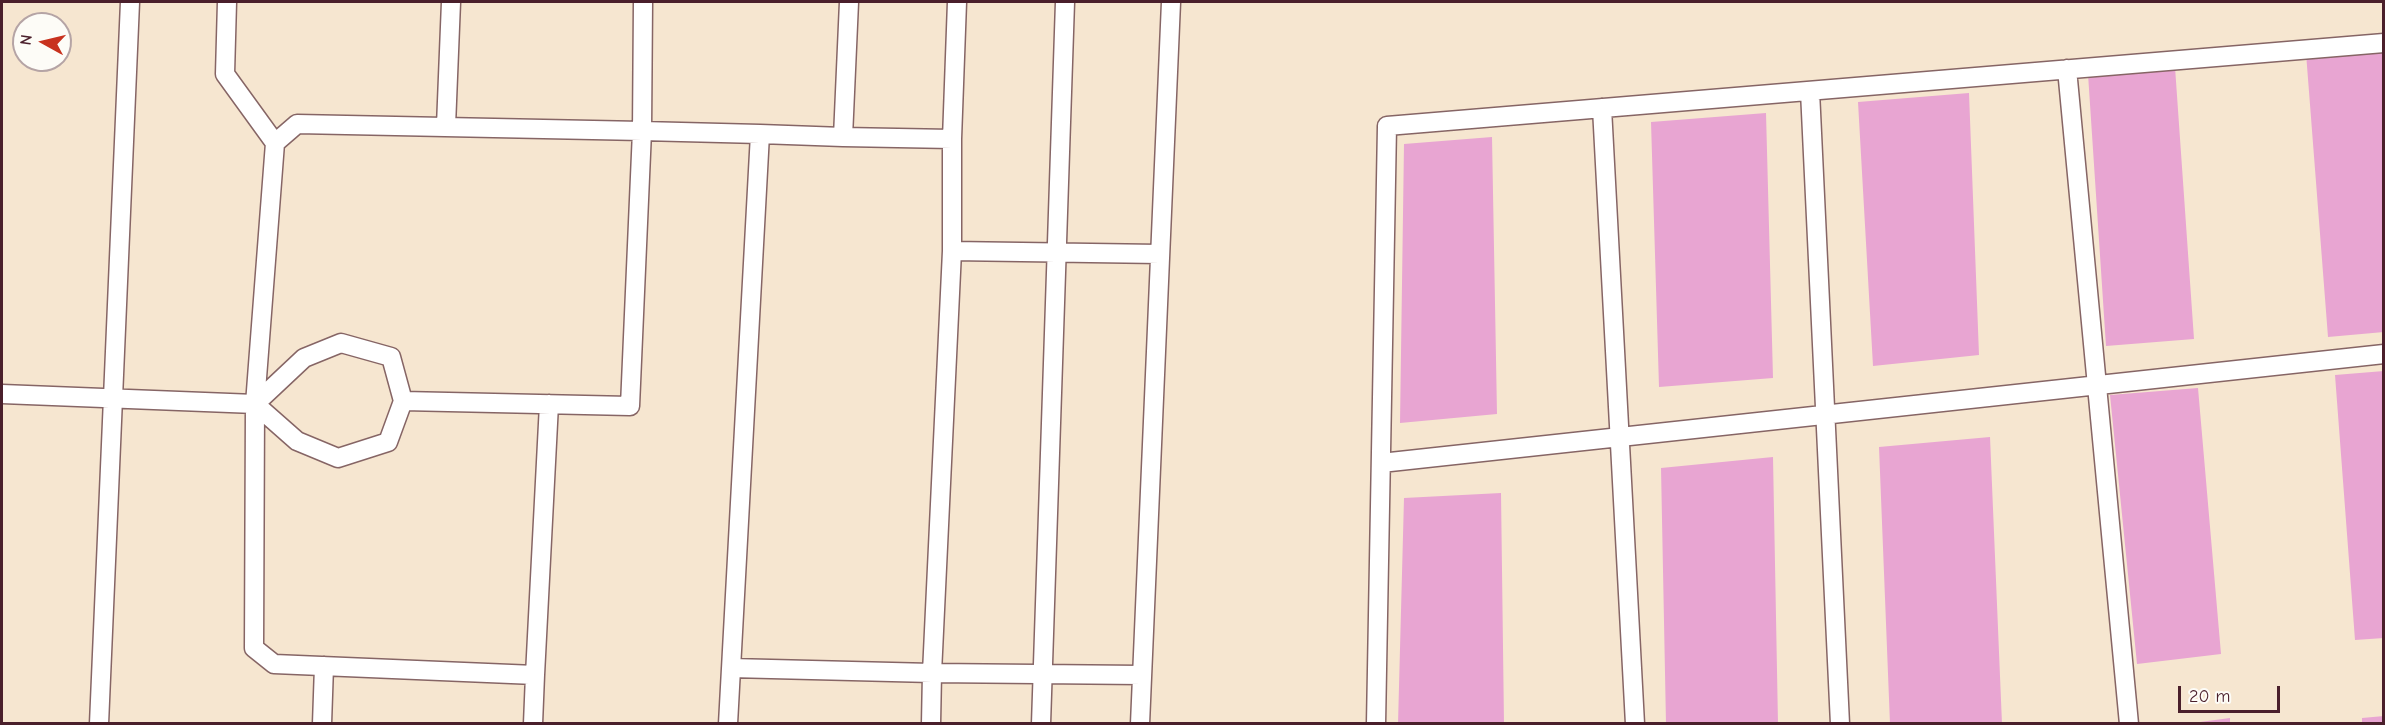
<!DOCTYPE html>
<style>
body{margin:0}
#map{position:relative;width:2385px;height:725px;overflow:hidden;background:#f6e6d0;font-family:"Comic Neue",sans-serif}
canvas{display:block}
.frame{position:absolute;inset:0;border:3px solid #4a1f2b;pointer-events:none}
.north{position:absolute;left:12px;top:12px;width:60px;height:60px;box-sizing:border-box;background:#fdfcf7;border:2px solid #b5a4a5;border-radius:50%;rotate:278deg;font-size:16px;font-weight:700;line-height:24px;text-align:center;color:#4a1f2b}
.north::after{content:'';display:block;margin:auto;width:21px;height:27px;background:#c8321e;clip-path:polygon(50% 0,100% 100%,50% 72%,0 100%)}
.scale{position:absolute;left:2178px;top:686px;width:102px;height:27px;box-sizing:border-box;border:3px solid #4a1f2b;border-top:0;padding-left:8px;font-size:18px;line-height:21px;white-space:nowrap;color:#4a1f2b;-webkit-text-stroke:4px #fdfcf7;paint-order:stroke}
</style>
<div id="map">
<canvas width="2385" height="725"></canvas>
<div class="frame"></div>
<div class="north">N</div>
<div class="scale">20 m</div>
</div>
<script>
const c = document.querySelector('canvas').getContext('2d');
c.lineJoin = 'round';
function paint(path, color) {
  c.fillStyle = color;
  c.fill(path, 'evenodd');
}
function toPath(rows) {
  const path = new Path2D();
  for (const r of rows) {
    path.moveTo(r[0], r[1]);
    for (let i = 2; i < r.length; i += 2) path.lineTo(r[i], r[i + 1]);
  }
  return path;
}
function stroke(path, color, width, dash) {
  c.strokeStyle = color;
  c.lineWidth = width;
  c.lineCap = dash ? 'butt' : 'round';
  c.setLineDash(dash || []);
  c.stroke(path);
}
const building = toPath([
 [2384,49,2384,332,2328,337,2306,53],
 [2175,67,2194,339,2106,346,2088,74],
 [1969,93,1979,355,1873,366,1858,102],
 [1766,113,1773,378,1659,387,1651,122],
 [1492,137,1497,414,1400,423,1404,144],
 [2384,371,2384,638,2355,640,2335,375],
 [2198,388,2221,654,2137,664,2110,395],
 [1990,437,2002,724,1890,724,1879,447],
 [1773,457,1778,724,1666,724,1661,468],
 [1501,493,1504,724,1398,724,1404,498],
 [2384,716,2384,724,2362,724,2362,718],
 [2230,718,2230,724,2200,724,2200,722]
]);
const service = toPath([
 [2067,69,2129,724],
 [1810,91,1840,724],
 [1602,108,1635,724],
 [446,126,451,2],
 [760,134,843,137,849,2],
 [843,137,952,139,952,251,1160,254],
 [952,139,957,2],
 [275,143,297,124,642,131,643,2],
 [952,251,932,673,1142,675],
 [2,394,255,404,275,143,225,74,227,2],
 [403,401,630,406,642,131,760,134,728,724],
 [255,404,297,441,338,458,388,442,403,401,391,357,341,343,304,358,255,404,254,648,274,664,535,675,533,724],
 [1381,463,2384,354],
 [731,668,932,673,931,724],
 [535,675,549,404],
 [99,724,130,2],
 [322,724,324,666],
 [1041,724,1065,2],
 [1140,724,1171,2],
 [1376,724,1387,126,2384,43]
]);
paint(building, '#e8a5d2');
stroke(service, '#866565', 21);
stroke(service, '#fff', 18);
</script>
